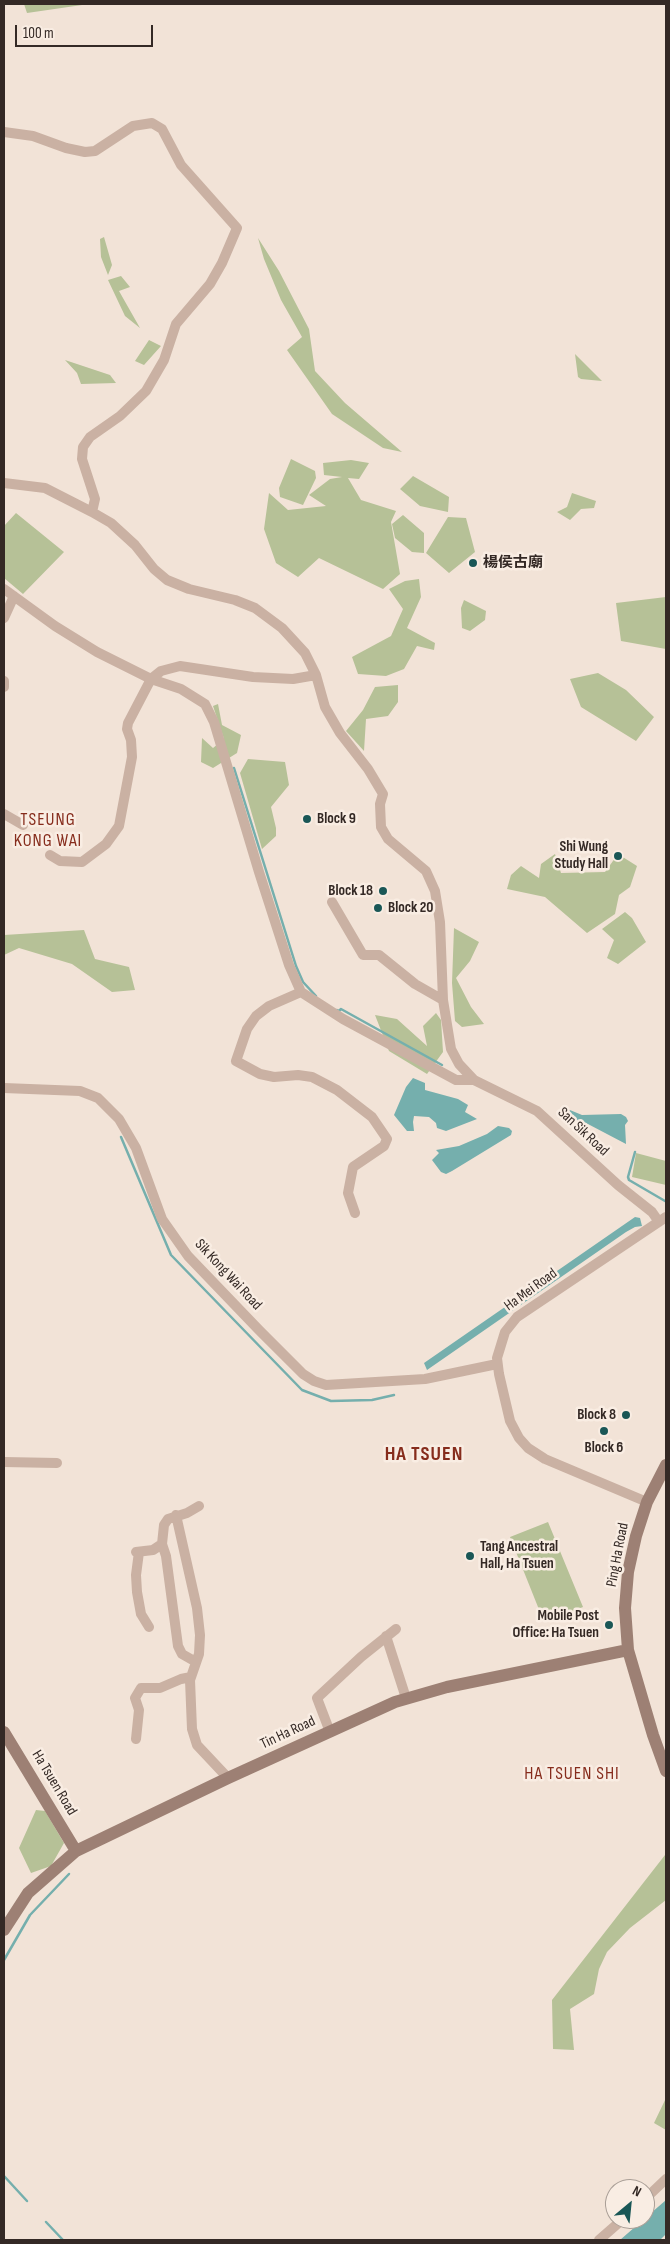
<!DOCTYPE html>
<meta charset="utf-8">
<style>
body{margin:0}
#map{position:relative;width:670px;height:2244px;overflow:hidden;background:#f2e3d7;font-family:"Sofia Sans Condensed",sans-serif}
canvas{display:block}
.frame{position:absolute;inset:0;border:5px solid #342925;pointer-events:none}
.north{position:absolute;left:605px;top:2179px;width:50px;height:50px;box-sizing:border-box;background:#f9ede3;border:1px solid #aa9f97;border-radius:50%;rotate:28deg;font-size:14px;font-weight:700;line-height:20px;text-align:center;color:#342925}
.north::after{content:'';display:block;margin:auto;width:18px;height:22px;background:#1a5756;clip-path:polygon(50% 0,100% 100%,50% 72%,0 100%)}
.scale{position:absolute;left:15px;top:25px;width:138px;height:22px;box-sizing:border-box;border:2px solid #342925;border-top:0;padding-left:6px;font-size:15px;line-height:18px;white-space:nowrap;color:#342925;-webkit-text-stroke:4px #f9ede3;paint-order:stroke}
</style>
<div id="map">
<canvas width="670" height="2244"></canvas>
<div class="frame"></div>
<div class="north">N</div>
<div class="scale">100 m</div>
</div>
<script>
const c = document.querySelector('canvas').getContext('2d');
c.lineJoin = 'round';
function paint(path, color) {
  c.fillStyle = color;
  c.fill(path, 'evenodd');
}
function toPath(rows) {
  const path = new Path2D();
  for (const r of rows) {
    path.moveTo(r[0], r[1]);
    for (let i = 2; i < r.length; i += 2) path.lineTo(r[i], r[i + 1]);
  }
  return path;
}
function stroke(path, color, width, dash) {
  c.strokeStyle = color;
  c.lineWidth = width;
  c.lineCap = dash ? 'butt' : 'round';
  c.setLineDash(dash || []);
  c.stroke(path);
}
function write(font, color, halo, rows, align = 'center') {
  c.font = font + ' "Sofia Sans Condensed","Noto Sans SC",sans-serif';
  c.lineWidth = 5;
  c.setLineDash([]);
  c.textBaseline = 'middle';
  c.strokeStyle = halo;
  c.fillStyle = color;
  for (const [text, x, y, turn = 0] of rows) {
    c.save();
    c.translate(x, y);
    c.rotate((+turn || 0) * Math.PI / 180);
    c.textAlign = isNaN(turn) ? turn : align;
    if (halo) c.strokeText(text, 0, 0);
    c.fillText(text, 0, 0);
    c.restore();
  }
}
const green = toPath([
 [24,4,89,4,27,13],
 [104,237,112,265,108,275,101,257,100,239],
 [258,238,279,271,309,329,315,371,345,403,402,452,383,448,332,414,287,350,302,337,281,300,264,259],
 [121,276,130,287,119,291,140,328,125,316,108,280],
 [149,340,161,346,144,365,135,361],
 [575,354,602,381,581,379,578,377],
 [65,360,110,375,116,383,81,384,77,373],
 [291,459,315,471,316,478,303,505,280,497,279,488],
 [351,460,369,463,359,479,348,478,361,500,396,511,391,522,400,574,383,589,319,558,298,577,276,563,264,529,269,493,288,510,326,506,309,495,330,479,342,477,324,475,323,463],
 [413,476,449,497,448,512,420,506,400,489],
 [572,493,596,501,594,508,581,509,570,520,557,512,567,507],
 [16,513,64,552,23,594,4,578,4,526],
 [403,515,424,533,424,553,412,552,395,538,392,524],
 [448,517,466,518,475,552,449,573,426,553],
 [419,579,421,597,407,628,435,643,434,650,417,646,404,669,386,676,358,674,352,657,391,636,403,609,389,589,405,581],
 [666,597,666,649,621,641,616,603],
 [464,600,486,611,485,620,470,631,462,628,461,608],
 [598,673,626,690,654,717,636,741,581,707,570,679],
 [398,685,398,702,388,716,366,719,364,751,346,731,363,710,375,687],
 [218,704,222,725,241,735,237,753,213,768,201,762,202,738,213,748,224,739,213,706],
 [248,759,285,762,289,785,271,807,276,828,276,836,262,849,240,773],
 [555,854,561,873,605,872,618,854,637,866,630,887,619,895,615,914,587,933,545,897,507,889,511,875,521,866,539,878,541,864],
 [625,912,632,918,646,942,618,964,607,958,614,940,602,929],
 [454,928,479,942,470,961,456,978,471,1007,484,1024,462,1027,455,1021,452,983],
 [84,930,95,959,129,967,135,990,112,992,72,964,19,948,4,955,4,935],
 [436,1013,441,1020,443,1052,427,1074,389,1051,375,1015,397,1019,427,1046,423,1026],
 [636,1153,666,1161,666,1185,632,1177],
 [548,1522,583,1607,544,1622,510,1537],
 [36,1810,45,1811,64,1843,51,1866,31,1873,19,1848],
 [665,1855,666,1900,630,1928,607,1952,599,1969,594,1994,570,2009,574,2050,553,2049,552,2000],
 [666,2098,666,2130,654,2123]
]);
const water = toPath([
 [413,1078,425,1083,425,1090,458,1099,468,1105,465,1112,477,1119,446,1131,437,1128,436,1123,429,1117,414,1116,413,1122,414,1131,407,1131,394,1115,406,1087],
 [565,1108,582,1115,621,1114,626,1117,628,1121,625,1125,626,1144,586,1123,575,1122],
 [498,1126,509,1128,512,1131,511,1135,452,1171,446,1174,441,1172,432,1160,439,1153,436,1150,459,1146,487,1134],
 [635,1217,640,1218,642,1226,635,1227,626,1232,427,1370,424,1363],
 [666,2200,666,2234,660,2240,620,2240]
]);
const stream = toPath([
 [234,768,296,966,303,982,316,996],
 [337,1010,339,1011,341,1009,442,1065],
 [121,1137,171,1255,302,1390,331,1401,372,1400,394,1395],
 [635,1152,628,1177,629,1180,665,1201],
 [4,1960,30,1915,69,1874],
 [4,2176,27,2201],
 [46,2222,63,2240]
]);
const street = toPath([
 [4,132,33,136,66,148,85,152,95,151,133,126,152,123,162,129,181,165,237,228,222,263,210,284,176,324,164,360,146,391,120,416,90,437,83,447,82,459,95,499,92,512],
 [4,483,45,488,92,512,111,523,135,545,154,569,167,580,189,589,235,600,255,608,282,628,305,653,316,675,325,707,340,733,368,769,383,794,380,804,381,827,388,839,426,871,435,891,440,922,443,1000,451,1049,459,1064,474,1080],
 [4,589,55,626,97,652,151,679,181,689,205,704,214,722,259,872,289,965,301,992,343,1019,456,1080,474,1080,537,1111,618,1185,652,1212,659,1222],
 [4,618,14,596],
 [4,681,4,687],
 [4,814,23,825],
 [50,855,60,861,82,862,106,844,119,826,132,757,131,740,127,729,128,723,151,679,161,671,180,666,253,677,293,679,316,675],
 [332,902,363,955,379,955,415,984,443,1000],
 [301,992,269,1006,256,1016,247,1029,236,1061,260,1074,274,1077,298,1075,312,1077,337,1090,372,1117,387,1139,384,1146,353,1167,348,1193,355,1213],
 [4,1088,80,1091,98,1098,119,1119,136,1148,162,1219,188,1256,259,1330,303,1374,314,1381,326,1385,425,1379,497,1364],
 [4,1462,57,1463],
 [647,1502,545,1459,528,1448,519,1438,510,1421,499,1374,497,1358,505,1332,517,1317,666,1217],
 [176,1515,197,1608,200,1635,199,1654,190,1680,192,1729,197,1745,228,1778],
 [136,1552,153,1550,162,1544],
 [139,1552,136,1575,137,1592,141,1614,149,1627],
 [386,1636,406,1698],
 [196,1662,182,1654,178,1646,166,1556,162,1544,164,1525,168,1519,187,1513,199,1506],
 [330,1732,317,1698,361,1657,396,1629],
 [136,1739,139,1710,135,1698,141,1688,160,1688,181,1679,191,1677],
 [645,2199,666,2179],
 [599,2240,623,2219]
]);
const secondary = toPath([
 [666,1465,647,1502,636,1536,628,1572,625,1608,628,1650,653,1735,666,1771],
 [4,1732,76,1851],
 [4,1930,28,1893,76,1851,228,1778,395,1702,447,1687,628,1650]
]);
const markers = [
 [473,563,5,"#1a5756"],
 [307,819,5,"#1a5756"],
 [618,856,5,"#1a5756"],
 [383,891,5,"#1a5756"],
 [378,908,5,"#1a5756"],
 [626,1415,5,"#1a5756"],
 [604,1431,5,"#1a5756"],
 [470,1556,5,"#1a5756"],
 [609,1625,5,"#1a5756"]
];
const poiNames = [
 ["楊侯古廟",483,563],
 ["Block 9",317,819],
 ["Shi Wung",608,847,"right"],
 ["Study Hall",608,864,"right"],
 ["Block 18",373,891,"right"],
 ["Block 20",388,908],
 ["Block 8",616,1415,"right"],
 ["Block 6",604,1448,"center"],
 ["Tang Ancestral",480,1547],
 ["Hall, Ha Tsuen",480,1564],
 ["Mobile Post",599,1616,"right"],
 ["Office: Ha Tsuen",599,1633,"right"]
];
const streetNames = [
 ["San Sik Road",583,1132,43],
 ["Sik Kong Wai Road",228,1275,47],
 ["Ha Mei Road",531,1290,-36],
 ["Ping Ha Road",618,1555,-79],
 ["Tin Ha Road",288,1733,-25],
 ["Ha Tsuen Road",54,1783,59]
];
const quarterNames = [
 ["TSEUNG",48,820],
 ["KONG WAI",48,841],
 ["HA TSUEN SHI",572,1774]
];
const districtNames = [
 ["HA TSUEN",424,1455]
];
paint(green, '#b6c197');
paint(water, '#75afad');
stroke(stream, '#75afad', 2.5);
stroke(street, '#cab1a3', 10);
stroke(secondary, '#9d8074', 12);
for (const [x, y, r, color] of markers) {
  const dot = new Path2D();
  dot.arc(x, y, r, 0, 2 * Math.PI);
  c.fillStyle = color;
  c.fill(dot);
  stroke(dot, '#f9ede3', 2);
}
write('bold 15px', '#342925', '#f9ede3', poiNames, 'left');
write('15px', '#342925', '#f9ede3', streetNames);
c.letterSpacing = '1px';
write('18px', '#862c1c', '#f9ede3', quarterNames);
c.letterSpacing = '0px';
c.letterSpacing = '1px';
write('bold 20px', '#862c1c', '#f9ede3', districtNames);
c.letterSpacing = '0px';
</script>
